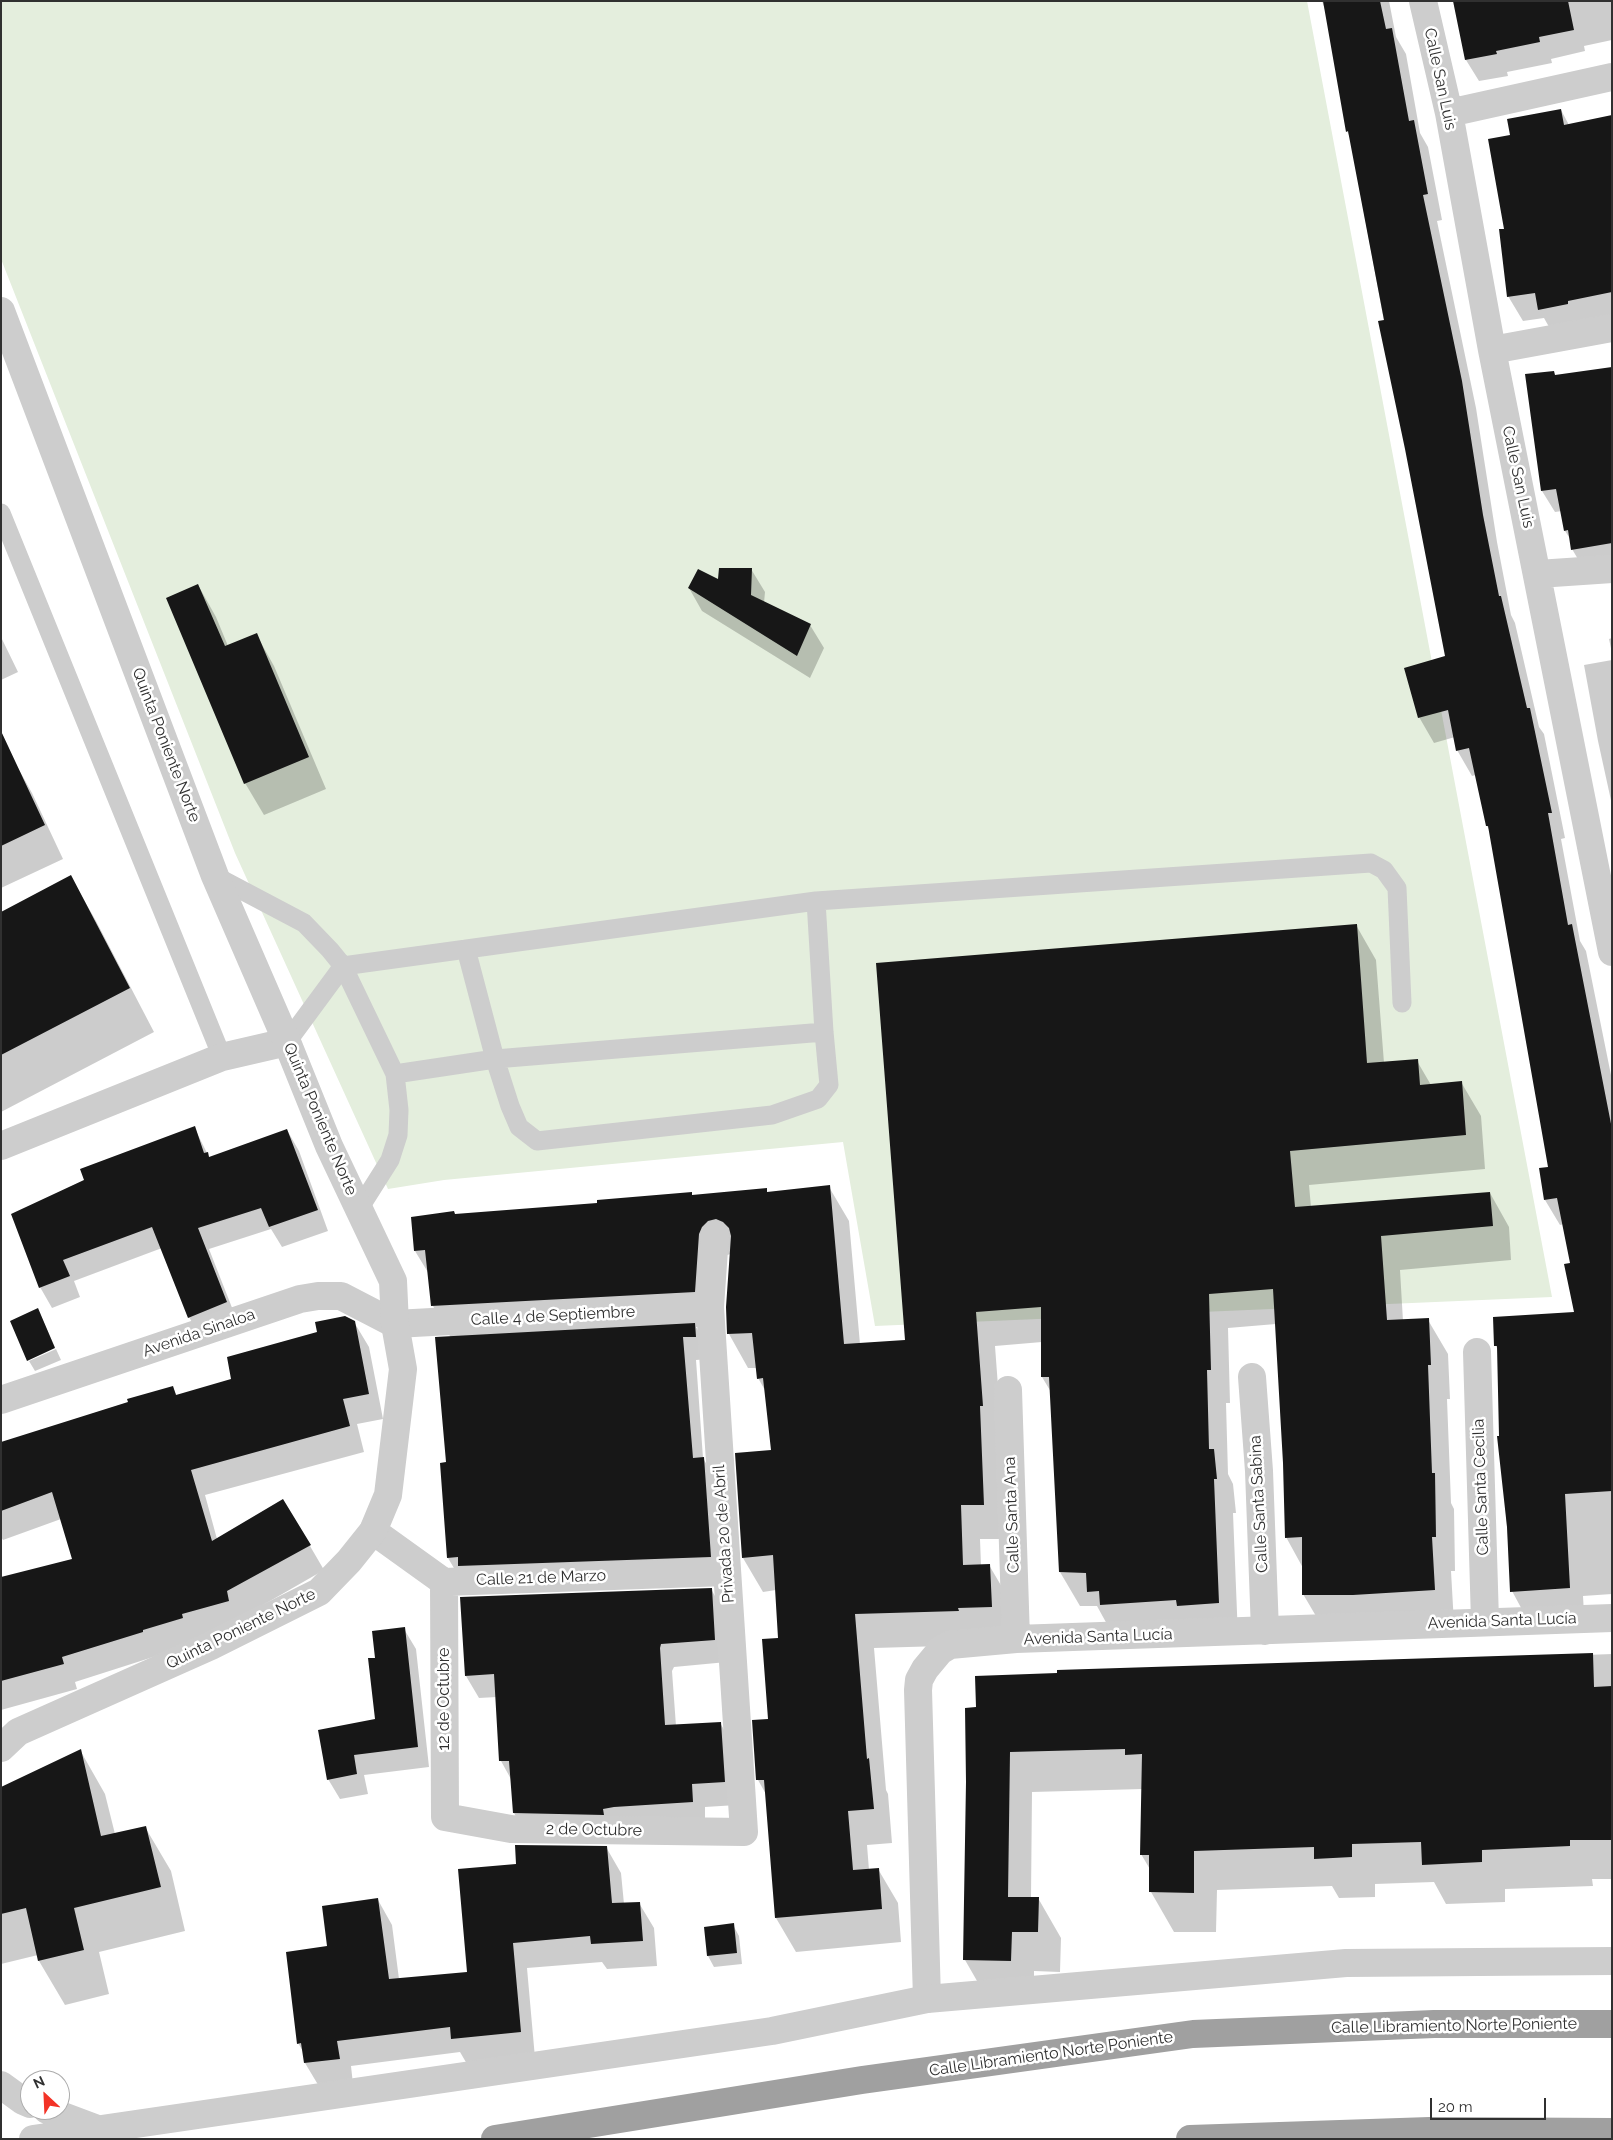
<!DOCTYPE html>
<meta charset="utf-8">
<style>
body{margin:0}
#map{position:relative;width:1613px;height:2140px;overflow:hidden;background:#fff;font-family:Raleway,sans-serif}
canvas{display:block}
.frame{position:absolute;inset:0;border:2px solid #303030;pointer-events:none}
.north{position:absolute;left:20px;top:2070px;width:50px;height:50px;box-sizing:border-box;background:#fff;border:1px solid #acacac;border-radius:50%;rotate:335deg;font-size:14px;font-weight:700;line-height:20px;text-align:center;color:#303030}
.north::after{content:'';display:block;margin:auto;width:18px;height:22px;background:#f33327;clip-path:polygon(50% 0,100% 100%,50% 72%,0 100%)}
.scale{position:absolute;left:1430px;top:2098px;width:116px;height:22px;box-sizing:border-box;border:2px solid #303030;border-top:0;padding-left:6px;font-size:15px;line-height:18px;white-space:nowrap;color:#303030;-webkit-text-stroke:4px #fff;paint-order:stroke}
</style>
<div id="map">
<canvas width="1613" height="2140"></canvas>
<div class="frame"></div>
<div class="north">N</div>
<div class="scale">20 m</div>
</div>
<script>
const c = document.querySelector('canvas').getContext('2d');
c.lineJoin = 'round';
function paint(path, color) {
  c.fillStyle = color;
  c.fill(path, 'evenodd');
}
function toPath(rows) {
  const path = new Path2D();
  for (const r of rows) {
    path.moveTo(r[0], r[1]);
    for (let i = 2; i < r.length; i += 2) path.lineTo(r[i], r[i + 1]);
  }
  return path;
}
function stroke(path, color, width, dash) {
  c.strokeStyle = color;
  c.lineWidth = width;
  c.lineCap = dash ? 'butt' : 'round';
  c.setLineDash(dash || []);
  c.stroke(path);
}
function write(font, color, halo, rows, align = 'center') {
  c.font = font + ' Raleway,sans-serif';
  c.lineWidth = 5;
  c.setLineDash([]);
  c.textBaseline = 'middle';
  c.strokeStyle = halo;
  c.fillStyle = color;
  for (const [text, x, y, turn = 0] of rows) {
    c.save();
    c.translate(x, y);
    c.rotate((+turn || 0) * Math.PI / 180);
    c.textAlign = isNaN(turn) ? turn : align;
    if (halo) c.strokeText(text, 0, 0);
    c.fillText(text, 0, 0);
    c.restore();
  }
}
const green = toPath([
 [1,1,1307,1,1552,1297,875,1326,843,1142,444,1180,388,1189,235,853,1,259]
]);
const shadow = toPath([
 [1322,1,1389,1,1396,37,1406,54,1420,133,1428,147,1442,220,1437,221,1476,408,1497,542,1511,615,1515,623,1539,727,1544,734,1565,838,1561,839,1580,941,1586,951,1612,1080,1612,1594,1583,1596,1584,1613,1526,1617,1512,1591,1500,1437,1498,1350,1496,1346,1575,1313,1572,1264,1564,1224,1560,1225,1545,1200,1550,1168,1490,831,1487,826,1476,775,1472,776,1457,750,1455,737,1434,743,1419,717,1446,657,1350,137,1347,131,1327,16],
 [1454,1,1612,1,1612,40,1584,46,1585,51,1551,59,1552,63,1507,72,1508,76,1479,81,1466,60],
 [1561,110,1569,125,1612,116,1612,320,1553,334,1544,318,1523,321,1508,296,1505,230,1512,136],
 [1612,368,1612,566,1585,571,1572,549,1571,540,1565,531,1562,511,1555,512,1542,491,1526,376,1556,376],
 [751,569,765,592,764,603,810,625,824,648,810,678,702,611,689,588,720,581],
 [198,585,216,617,228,646,256,634,274,666,326,789,264,815,245,783,167,598],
 [1,637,18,672,1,680],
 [1612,638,1612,653,1609,639],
 [1612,660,1612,805,1598,741,1584,665],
 [13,759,32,793,63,859,1,888,1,764],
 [71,877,96,921,154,1032,1,1112,1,913],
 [1356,925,1376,960,1384,1063,1417,1061,1431,1085,1461,1082,1481,1116,1485,1169,1309,1185,1311,1207,1490,1193,1509,1227,1511,1260,1400,1270,1403,1321,1428,1320,1448,1354,1450,1399,1447,1399,1451,1503,1454,1509,1455,1571,1451,1571,1454,1624,1323,1628,1303,1594,1303,1568,1286,1537,1284,1463,1276,1324,1228,1328,1230,1403,1226,1403,1228,1474,1233,1484,1236,1513,1233,1513,1238,1637,1108,1626,1097,1606,1080,1606,1060,1572,1051,1392,1042,1377,1042,1342,995,1346,1002,1440,1003,1539,980,1539,981,1566,989,1565,1009,1599,1010,1641,977,1645,874,1648,886,1790,888,1794,892,1843,867,1845,869,1870,878,1869,898,1903,901,1942,796,1952,776,1918,767,1796,758,1780,754,1721,769,1720,779,1640,776,1590,763,1592,743,1558,772,1451,766,1392,758,1378,757,1368,748,1368,729,1334,727,1307,731,1254,727,1255,714,1326,696,1327,708,1347,709,1359,696,1360,703,1458,716,1481,723,1579,461,1580,448,1558,447,1463,451,1338,433,1306,429,1274,415,1251,412,1218,598,1204,691,1193,693,1196,766,1190,768,1193,829,1187,849,1221,860,1344,906,1341],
 [194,1127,210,1159,287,1130,299,1151,328,1231,282,1247,271,1229,209,1249,238,1323,201,1338,189,1317,162,1248,74,1281,80,1297,52,1308,40,1287,12,1215],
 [38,1310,55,1347,28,1359],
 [354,1322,369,1347,383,1419,357,1424,364,1452,205,1495,217,1539,310,1546,324,1570,197,1643,75,1682,77,1689,1,1710,1,1578,74,1559,61,1519,3,1540,1,1537,1,1443,173,1388,177,1396,233,1380],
 [56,1349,61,1360,35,1371,29,1361],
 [711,1589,724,1612,727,1662,674,1667,672,1671,676,1726,720,1723,734,1746,737,1805,705,1807,705,1824,527,1836,514,1813,512,1781,501,1761,497,1697,479,1698,466,1676],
 [404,1629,416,1649,429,1767,364,1775,368,1794,340,1799,328,1779,376,1720,376,1659],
 [1612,1654,1612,1879,1592,1879,1593,1886,1505,1889,1505,1902,1446,1904,1434,1882,1375,1884,1375,1897,1339,1898,1332,1886,1217,1890,1216,1932,1174,1932,1151,1892,1151,1871,1141,1854,1143,1789,1032,1792,1031,1898,1038,1898,1061,1938,1060,1972,1034,1971,1034,2000,988,2000,965,1960,967,1782,966,1709,1424,1661],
 [80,1750,105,1794,115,1834,145,1827,171,1871,185,1931,99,1952,109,1994,65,2005,39,1961,38,1955,1,1964,1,1867],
 [606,1847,621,1873,624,1904,639,1903,654,1928,657,1966,607,1969,602,1962,527,1968,535,2058,467,2064,460,2052,351,2066,353,2084,320,2088,305,2063,304,2053,298,2043,329,1947,378,1900,392,1925,399,1979,468,1973,518,1865],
 [733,1925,739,1936,742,1964,714,1967,708,1956,705,1928]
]);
const building = toPath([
 [1323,1,1380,1,1386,29,1392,28,1409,121,1414,120,1428,194,1423,195,1462,381,1483,515,1499,596,1501,596,1527,708,1530,708,1552,813,1548,813,1568,925,1572,924,1612,1129,1612,1491,1565,1494,1570,1588,1510,1592,1507,1527,1497,1436,1499,1436,1497,1346,1494,1346,1493,1317,1574,1312,1564,1264,1570,1263,1557,1198,1544,1200,1539,1168,1548,1167,1488,826,1486,826,1469,748,1456,751,1448,710,1418,718,1404,668,1445,656,1405,449,1378,321,1384,320,1348,131,1346,132],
 [1453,1,1568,1,1574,30,1539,37,1540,42,1496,51,1497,54,1465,60],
 [1561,109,1564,125,1612,115,1612,292,1568,301,1568,304,1538,310,1535,293,1507,297,1499,229,1504,229,1488,139,1510,135,1507,119],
 [1612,367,1612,543,1571,550,1568,530,1564,531,1556,489,1541,491,1525,374,1554,371,1555,375],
 [719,568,752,568,751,595,811,624,797,656,688,588,698,569,718,579],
 [198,584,225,646,257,633,309,757,244,784,166,598],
 [1,731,45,825,1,846],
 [71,875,130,988,1,1055,1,912],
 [1357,924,1367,1063,1418,1059,1420,1085,1462,1081,1466,1135,1290,1151,1295,1207,1490,1192,1493,1226,1381,1236,1387,1320,1429,1318,1431,1365,1428,1365,1432,1473,1435,1473,1436,1537,1432,1537,1435,1590,1353,1595,1302,1595,1302,1537,1285,1538,1283,1463,1273,1289,1209,1294,1211,1370,1207,1370,1209,1449,1214,1449,1217,1479,1214,1479,1219,1603,1177,1606,1176,1600,1100,1605,1099,1591,1087,1592,1086,1573,1059,1572,1049,1377,1041,1377,1041,1307,976,1312,983,1406,980,1406,984,1505,961,1505,963,1565,990,1564,992,1607,958,1608,959,1611,855,1614,867,1759,869,1758,874,1809,848,1811,853,1870,879,1868,882,1909,775,1918,764,1780,756,1780,752,1720,768,1719,762,1639,778,1638,773,1555,742,1558,735,1453,771,1450,763,1378,757,1379,752,1333,727,1334,726,1307,731,1236,729,1228,723,1222,716,1219,708,1221,702,1227,699,1234,695,1292,431,1306,425,1250,414,1251,411,1217,454,1211,455,1214,597,1203,597,1200,692,1192,692,1195,767,1188,767,1192,830,1185,844,1344,905,1340,876,963],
 [195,1126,204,1153,208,1152,209,1157,287,1129,318,1210,269,1227,261,1208,198,1228,227,1302,188,1318,152,1227,63,1260,70,1276,39,1288,11,1214,84,1180,80,1169],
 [38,1308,55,1348,27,1361,10,1321],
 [345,1316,355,1321,369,1394,343,1399,350,1426,191,1470,212,1541,283,1499,311,1545,227,1591,229,1601,182,1614,183,1618,143,1630,143,1632,62,1657,64,1664,1,1681,1,1577,72,1559,52,1492,1,1511,1,1442,128,1402,127,1399,173,1386,176,1395,231,1379,227,1357,317,1332,315,1322],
 [695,1323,696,1337,683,1337,693,1458,704,1457,711,1557,458,1566,458,1557,447,1558,440,1463,446,1462,435,1337],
 [712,1588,715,1640,661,1644,660,1648,665,1725,721,1722,725,1782,692,1784,693,1802,614,1807,603,1809,604,1815,513,1813,509,1761,499,1761,494,1674,465,1676,460,1597],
 [405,1627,418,1747,354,1755,357,1774,327,1780,318,1730,375,1719,368,1658,375,1658,372,1631],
 [1593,1653,1594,1687,1612,1686,1612,1840,1570,1840,1570,1846,1482,1850,1482,1862,1422,1865,1421,1842,1352,1844,1352,1857,1314,1859,1314,1847,1194,1851,1194,1893,1149,1892,1149,1855,1140,1855,1142,1754,1125,1755,1125,1749,1010,1752,1008,1897,1039,1897,1038,1932,1012,1932,1011,1961,963,1960,966,1782,965,1708,976,1707,975,1676,1057,1673,1057,1670],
 [81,1749,101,1836,146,1826,161,1887,74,1908,84,1950,38,1961,26,1908,1,1914,1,1787],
 [515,1845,607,1846,612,1903,640,1902,643,1941,591,1944,590,1936,513,1943,521,2032,451,2039,450,2027,337,2041,340,2059,304,2063,301,2043,297,2044,286,1952,327,1946,322,1906,378,1898,389,1979,467,1972,458,1869,516,1864],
 [734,1923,737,1953,707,1956,704,1927]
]);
const service = toPath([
 [1,513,222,1057],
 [215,876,304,923,330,950,343,966,395,1074,399,1110,398,1135,390,1160,359,1209],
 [466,949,495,1059,510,1106,519,1127,537,1141,772,1115,818,1099,829,1085,824,1032,816,901],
 [287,1042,343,966,816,901,1371,863,1384,870,1397,888,1402,1003],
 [395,1074,495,1059,824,1032]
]);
const minor = toPath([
 [1423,1,1449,113,1492,350,1612,952],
 [1449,113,1612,77],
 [1492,350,1612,328],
 [1538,574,1612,569],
 [1,1146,222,1057,287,1042],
 [1477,1352,1485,1621],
 [1252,1377,1259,1471,1265,1631],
 [1008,1390,1016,1639],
 [1,1400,300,1299,318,1296,341,1296,395,1324,710,1307],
 [373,1531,444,1582,726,1572],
 [444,1582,445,1817,511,1829,744,1832,710,1307,715,1235],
 [927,1999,918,1690,919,1680,925,1669,940,1651,950,1645,1016,1639,1612,1618]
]);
const tertiary = toPath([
 [1,311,215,876,287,1042,329,1146,393,1281,395,1324,403,1369,388,1495,373,1531,349,1561,319,1592,211,1646,18,1732,1,1748],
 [1,2085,23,2101,30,2104],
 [47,2110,95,2128],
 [33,2139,772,2031,927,1999,1346,1963,1612,1961]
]);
const trunk = toPath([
 [495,2139,862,2080,1193,2034,1434,2024,1612,2024],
 [1190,2139,1430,2131,1612,2132]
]);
const streetNames = [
 ["Calle San Luis",1440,79,78],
 ["Calle San Luis",1518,477,78],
 ["Quinta Poniente Norte",166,745,69],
 ["Quinta Poniente Norte",320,1119,67],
 ["Calle 4 de Septiembre",553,1316,-3],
 ["Avenida Sinaloa",199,1333,-19],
 ["Calle Santa Cecilia",1481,1487,-92],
 ["Calle Santa Sabina",1259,1504,-93],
 ["Calle Santa Ana",1012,1515,-92],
 ["Privada 20 de Abril",724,1534,-94],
 ["Calle 21 de Marzo",541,1578,-2],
 ["Avenida Santa Lucía",1502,1621,-2],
 ["Quinta Poniente Norte",241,1629,-26],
 ["Avenida Santa Lucía",1098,1637,-2],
 ["12 de Octubre",444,1699,-90],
 ["2 de Octubre",594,1830,1],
 ["Calle Libramiento Norte Poniente",1454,2026,-1],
 ["Calle Libramiento Norte Poniente",1051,2054,-8]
];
paint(green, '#e4eedd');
paint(shadow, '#0003');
paint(building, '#171717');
stroke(service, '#cdcdcd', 19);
stroke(minor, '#cdcdcd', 28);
stroke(tertiary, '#cdcdcd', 28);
stroke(trunk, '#a0a0a0', 28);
write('16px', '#303030', '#fff', streetNames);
</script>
